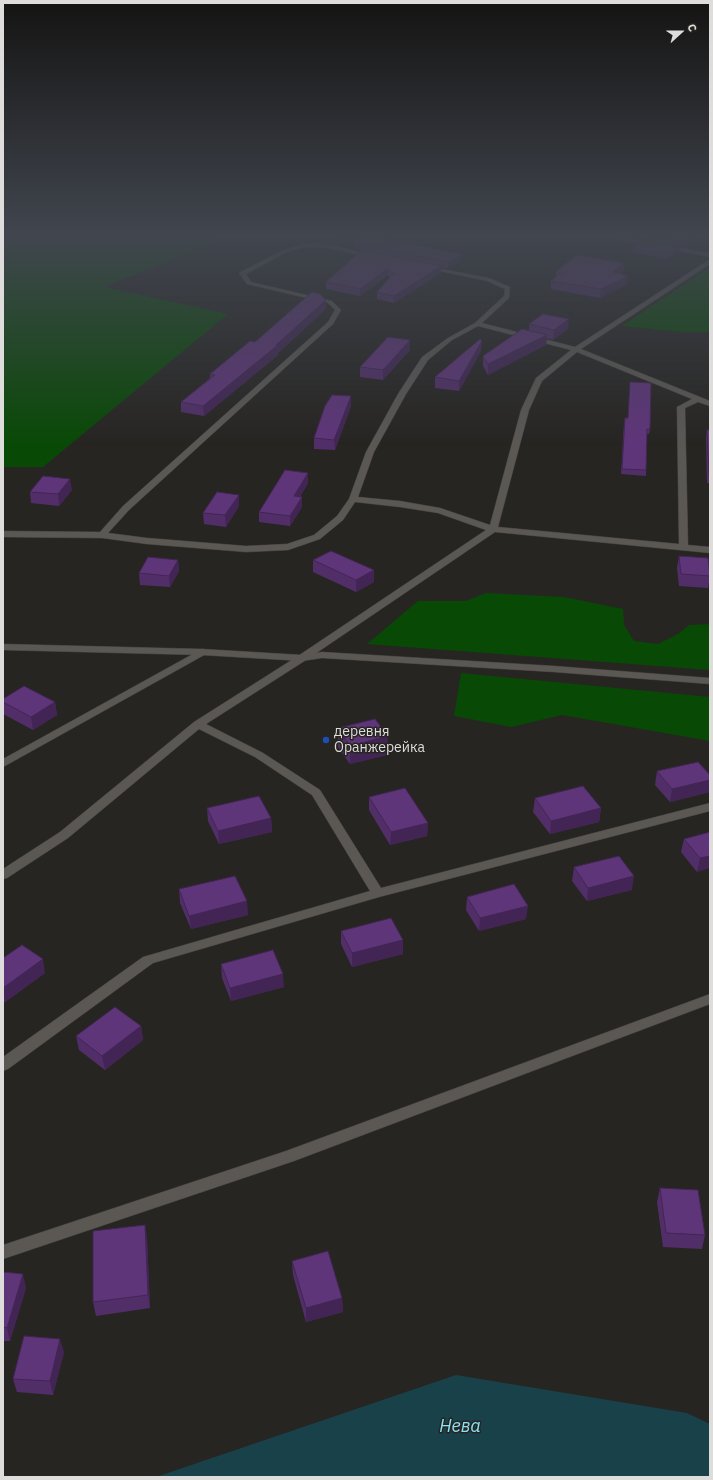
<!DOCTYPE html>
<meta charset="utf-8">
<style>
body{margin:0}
#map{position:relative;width:713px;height:1480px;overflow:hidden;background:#272522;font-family:"IBM Plex Sans",sans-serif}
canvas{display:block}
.frame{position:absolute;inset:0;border:4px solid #dfdddb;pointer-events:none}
.north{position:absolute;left:661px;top:12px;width:40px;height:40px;-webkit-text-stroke:3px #272522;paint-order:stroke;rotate:69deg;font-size:11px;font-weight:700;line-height:16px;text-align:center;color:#dfdddb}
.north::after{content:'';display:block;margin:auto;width:14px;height:18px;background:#dfdddb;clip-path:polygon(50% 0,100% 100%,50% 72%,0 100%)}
</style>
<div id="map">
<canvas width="713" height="1480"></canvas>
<div class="frame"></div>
<div class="north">С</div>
</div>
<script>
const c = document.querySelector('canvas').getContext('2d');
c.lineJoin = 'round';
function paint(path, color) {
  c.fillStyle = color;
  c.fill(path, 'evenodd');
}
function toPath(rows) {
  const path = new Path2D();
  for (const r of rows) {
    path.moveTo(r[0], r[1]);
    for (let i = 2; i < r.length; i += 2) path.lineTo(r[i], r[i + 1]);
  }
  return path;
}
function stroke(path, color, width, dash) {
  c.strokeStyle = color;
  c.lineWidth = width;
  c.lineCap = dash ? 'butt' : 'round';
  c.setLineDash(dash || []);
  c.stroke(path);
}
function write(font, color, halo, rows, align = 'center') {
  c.font = font + ' "IBM Plex Sans",sans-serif';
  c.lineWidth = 3;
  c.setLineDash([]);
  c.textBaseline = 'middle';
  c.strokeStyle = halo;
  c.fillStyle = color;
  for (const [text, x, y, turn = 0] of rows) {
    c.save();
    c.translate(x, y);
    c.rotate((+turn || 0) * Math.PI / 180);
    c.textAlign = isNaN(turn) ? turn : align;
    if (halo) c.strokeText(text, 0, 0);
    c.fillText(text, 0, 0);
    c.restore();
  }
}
const green = toPath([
 [3,238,226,238,104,287,228,314,43,467,3,467],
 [710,267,710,332,683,332,622,326],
 [486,593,564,597,623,609,624,625,634,641,658,644,678,634,689,625,710,624,710,670,367,644,418,601,466,601],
 [461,673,710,697,710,741,562,715,511,727,454,716]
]);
const water = toPath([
 [456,1375,687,1413,710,1424,710,1477,156,1477]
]);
const minor = toPath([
 [614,238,628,238,710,253,710,257,614,238],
 [305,243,328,244,375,256,372,258,328,248,305,247,285,253,246,274,251,282,332,301,341,310,333,324,129,510,108,533,147,538,246,546,287,544,314,535,337,516,349,499,366,452,398,394,422,357,448,338,475,323,504,296,505,289,487,281,426,268,426,266,489,278,510,287,509,298,482,323,575,347,710,259,710,264,581,349,710,401,710,406,698,402,685,408,688,545,710,547,710,553,495,532,306,660,206,724,263,753,320,790,381,888,710,803,710,811,379,897,153,963,8,1069,3,1071,3,1057,143,957,370,891,312,795,255,757,199,729,68,838,7,878,3,879,3,869,60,832,194,722,298,656,486,530,438,513,400,507,355,502,343,520,320,539,288,550,246,552,147,544,102,538,3,537,3,531,100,532,123,506,328,322,335,310,328,303,247,284,239,273,281,251,305,243],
 [478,326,571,350,536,378,521,410,490,525,440,508,400,501,358,497,374,452,406,394,428,360,452,340,478,326],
 [577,352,692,399,677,407,679,544,498,527,529,410,542,381,577,352],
 [202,649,206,650,207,652,206,654,3,767,3,759,202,649],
 [710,994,710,1004,294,1161,3,1259,3,1245,286,1151,710,994]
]);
const tertiary = toPath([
 [3,644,202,649,302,655,322,652,554,666,710,678,710,684,554,672,322,658,302,661,202,655,3,650,3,644]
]);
const wall = toPath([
 [336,238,389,238,387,239,461,254,461,260,448,268,441,267,441,273,394,303,377,299,377,292,390,278,388,275,360,296,326,289,326,282,358,253,358,249,354,248,354,242,355,242],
 [648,238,695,238,694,241,686,247,648,240],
 [633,248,679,248,678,252,667,259,632,252],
 [624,263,623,271,620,274,627,284,600,298,551,289,551,281,556,278,556,271],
 [326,309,278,353,278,355,204,416,181,412,181,402,210,378,210,374],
 [529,324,568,329,553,340,547,338,546,345,488,375,483,366,483,356,529,331],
 [410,340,410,350,383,380,360,377,360,367],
 [482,341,481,351,459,391,435,388,435,377],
 [630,387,650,429,649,434,647,434,646,470,646,476,621,474,624,423,625,418,628,418],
 [351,406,335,450,314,449,314,438],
 [707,430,710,430,710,483,707,483,706,438],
 [308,483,300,497,302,507,290,526,259,522,259,512],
 [72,490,59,506,31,503,30,492],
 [239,495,239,506,226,527,204,524,203,513],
 [679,556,710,576,708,588,679,586,677,568],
 [178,560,179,571,170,587,140,585,139,573],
 [313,560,374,582,356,592,313,572],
 [3,699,55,702,57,715,33,730,3,714],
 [338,728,387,755,350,764,338,747],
 [657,771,710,775,710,792,670,802,655,785],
 [369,797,428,823,427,836,390,845,369,810],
 [535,798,601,808,599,822,550,834,533,812],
 [207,808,271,818,272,832,219,844,208,821],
 [710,832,697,872,681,852,684,839],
 [574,867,632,890,587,901,572,881],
 [179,889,248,915,191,929,180,903],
 [467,897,526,919,479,931,466,910],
 [341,931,403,954,352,967,341,944],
 [3,958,45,973,5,1002,3,1001],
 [221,964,284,987,231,1001,222,978],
 [141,1026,143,1040,105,1070,79,1050,76,1036],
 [660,1188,705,1235,702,1249,663,1247,657,1202],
 [147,1238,150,1308,96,1316,93,1302],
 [292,1261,342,1298,343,1312,306,1322,293,1275],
 [3,1272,26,1288,10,1341,3,1341],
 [64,1352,53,1395,17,1392,13,1379]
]);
const shadedWall = toPath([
 [692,238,695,238,694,241,686,247,686,243],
 [679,248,678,252,667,259,668,255],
 [461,254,461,260,448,268,448,262],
 [624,263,623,271,612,280,613,272],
 [441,266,441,273,394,303,394,296],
 [388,268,388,275,360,296,360,289],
 [628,276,627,284,600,298,601,289],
 [326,300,326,309,278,353,278,355,204,416,203,406,276,345],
 [569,319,568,329,553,340,554,330],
 [547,335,546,345,488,375,488,364],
 [410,340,410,350,383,380,383,370],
 [482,341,481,351,459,391,459,381],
 [351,396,351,406,335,450,334,440],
 [308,473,308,483,294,506,294,496],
 [70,479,72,490,59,506,58,494],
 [239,495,239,506,226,527,225,515],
 [302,497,302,507,290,526,290,516],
 [178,560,179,571,170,587,169,576],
 [374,570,374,582,356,592,356,580],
 [55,702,57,715,33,730,31,717],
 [388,736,387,755,350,764,350,746],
 [710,780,710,792,670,802,672,789],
 [601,808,599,822,550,834,551,821],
 [271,818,272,832,219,844,218,831],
 [428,823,427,836,390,845,391,832],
 [710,856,710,868,697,872,700,858],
 [634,876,632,890,587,901,588,888],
 [247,901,248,915,191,929,189,916],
 [528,906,526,919,479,931,480,918],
 [403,940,403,954,352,967,352,953],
 [43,959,45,973,5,1002,3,992,3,988],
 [283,974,284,987,231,1001,230,988],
 [141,1026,143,1040,105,1070,102,1056],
 [145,1225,147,1238,150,1308,148,1295],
 [23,1274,26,1288,10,1341,7,1328],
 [342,1298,343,1312,306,1322,306,1308],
 [60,1339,64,1352,53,1395,50,1381]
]);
const building = toPath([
 [362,238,383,238,461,254,448,262,354,242,362,238],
 [663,238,692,238,686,243,663,238],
 [642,241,679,248,668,255,633,248,642,241],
 [358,249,441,266,394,296,377,292,393,274,388,268,360,289,326,282,360,252,358,249],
 [577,255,624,263,613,272,628,276,601,289,551,281,561,273,556,271,577,255],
 [312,292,320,294,326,300,276,345,278,345,203,406,181,402,215,375,210,374,250,341,255,342,312,292],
 [543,314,569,319,554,330,529,324,543,314],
 [522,329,547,335,488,364,483,356,522,329],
 [388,337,410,340,383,370,360,367,388,337],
 [480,339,482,341,459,381,435,377,480,339],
 [630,382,651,383,650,429,647,429,646,470,622,469,625,418,628,418,630,382],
 [332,395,351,396,334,440,314,438,325,406,332,395],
 [707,430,710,430,710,474,709,474,707,430],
 [285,470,308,473,294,496,302,497,290,516,259,512,285,470],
 [43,476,70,479,58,494,30,492,43,476],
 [217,492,239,495,225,515,203,513,217,492],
 [331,551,374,570,356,580,313,560,331,551],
 [679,556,708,558,710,576,681,574,679,556],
 [148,557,178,560,169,576,139,573,148,557],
 [24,686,55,702,31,717,3,702,3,699,24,686],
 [375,719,388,736,350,746,338,728,375,719],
 [698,762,710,775,710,780,672,789,657,771,698,762],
 [583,786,601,808,551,821,535,798,583,786],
 [405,788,428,823,391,832,369,797,405,788],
 [259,796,271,818,218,831,207,808,259,796],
 [710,832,710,856,700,858,684,839,710,832],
 [619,856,634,876,588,888,574,867,619,856],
 [235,876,247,901,189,916,179,889,235,876],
 [514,884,528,906,480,918,467,897,514,884],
 [391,918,403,940,352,953,341,931,391,918],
 [22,945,43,959,3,988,3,958,22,945],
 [273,950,283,974,230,988,221,964,273,950],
 [115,1007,141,1026,102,1056,76,1036,115,1007],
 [660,1188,698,1190,705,1235,666,1233,660,1188],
 [145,1225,148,1295,93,1302,93,1231,145,1225],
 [328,1251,342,1298,306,1308,292,1261,328,1251],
 [3,1272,23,1274,7,1328,3,1327,3,1272],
 [24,1336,60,1339,50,1381,13,1379,24,1336]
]);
const markers = [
 [326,740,4,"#1a4fb4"]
];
const poiNames = [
 ["деревня",334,732],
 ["Оранжерейка",334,748]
];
const nearWaternames = [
 ["Нева",460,1427]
];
paint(green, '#094906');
paint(water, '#19414a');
stroke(minor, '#42403d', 1);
stroke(tertiary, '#42403d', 1);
paint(minor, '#5b5854');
paint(tertiary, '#5b5854');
paint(wall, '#522e69');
paint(shadedWall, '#422555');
paint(building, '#5f357a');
stroke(building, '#422555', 1);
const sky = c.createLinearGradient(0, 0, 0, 445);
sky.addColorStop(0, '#151413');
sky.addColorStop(0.53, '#41464f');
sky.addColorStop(1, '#41464f00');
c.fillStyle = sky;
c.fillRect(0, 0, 713, 445);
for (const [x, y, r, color] of markers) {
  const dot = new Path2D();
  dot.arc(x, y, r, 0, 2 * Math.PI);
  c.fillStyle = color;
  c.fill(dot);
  stroke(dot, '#272522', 1.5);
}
write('14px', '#dfdddb', '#272522', poiNames, 'left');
write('italic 18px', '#8ae1f5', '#272522', nearWaternames);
</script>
